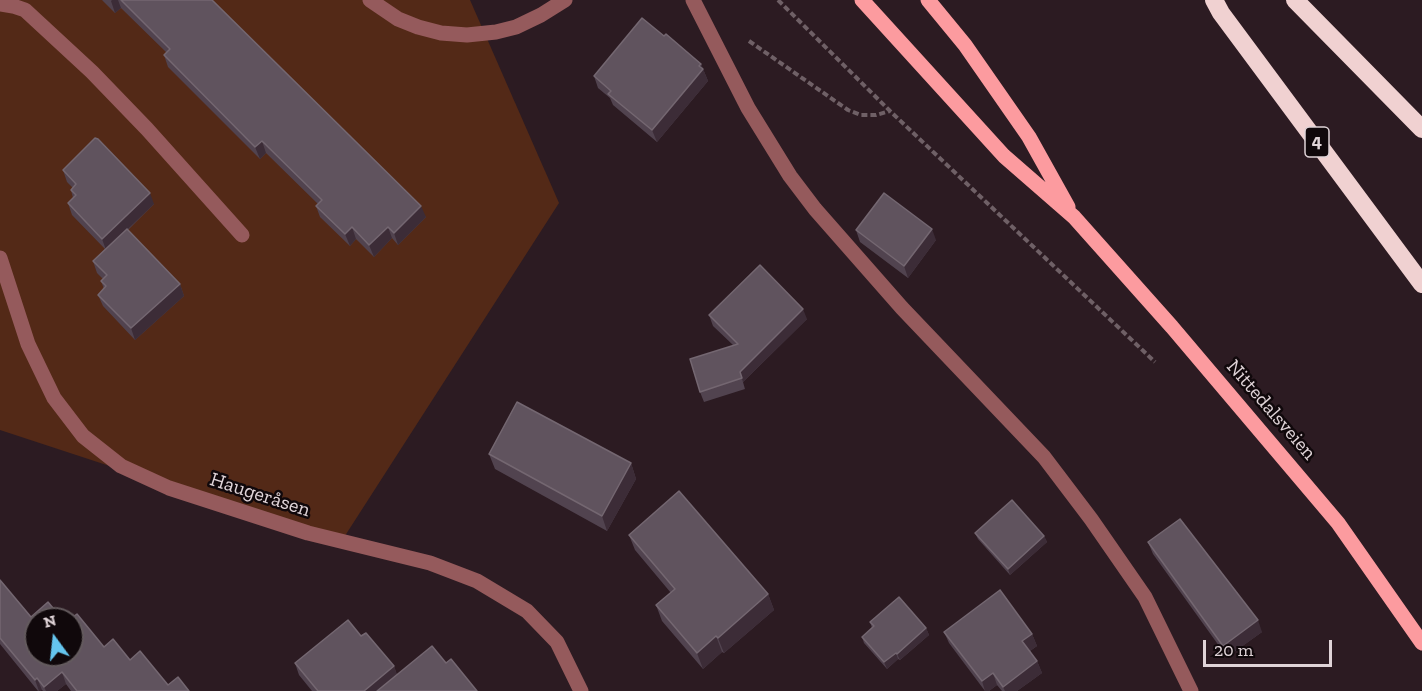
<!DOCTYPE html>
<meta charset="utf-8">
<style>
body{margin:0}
#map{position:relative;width:1422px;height:691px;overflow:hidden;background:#2c1b22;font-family:"Zilla Slab",serif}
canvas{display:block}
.north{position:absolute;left:24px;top:607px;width:60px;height:60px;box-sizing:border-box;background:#10080b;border:2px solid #635a5d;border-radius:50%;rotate:345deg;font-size:16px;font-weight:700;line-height:24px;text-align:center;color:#e0d4d8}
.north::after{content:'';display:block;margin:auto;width:21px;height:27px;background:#65c5ee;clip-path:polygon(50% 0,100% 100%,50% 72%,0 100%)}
.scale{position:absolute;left:1203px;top:640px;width:129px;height:27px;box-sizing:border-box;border:3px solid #e0d4d8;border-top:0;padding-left:8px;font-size:18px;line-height:21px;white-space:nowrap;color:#e0d4d8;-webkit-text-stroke:4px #10080b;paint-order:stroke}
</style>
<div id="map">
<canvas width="1422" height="691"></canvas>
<div class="north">N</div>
<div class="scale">20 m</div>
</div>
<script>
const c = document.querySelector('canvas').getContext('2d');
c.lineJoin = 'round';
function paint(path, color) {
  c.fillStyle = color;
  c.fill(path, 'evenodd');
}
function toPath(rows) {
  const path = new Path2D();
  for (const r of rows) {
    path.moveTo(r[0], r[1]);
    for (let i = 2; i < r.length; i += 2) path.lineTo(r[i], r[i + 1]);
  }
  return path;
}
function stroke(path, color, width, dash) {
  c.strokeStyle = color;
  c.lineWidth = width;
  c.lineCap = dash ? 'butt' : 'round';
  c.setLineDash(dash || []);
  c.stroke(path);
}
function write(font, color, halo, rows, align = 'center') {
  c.font = font + ' "Zilla Slab",serif';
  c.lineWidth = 5;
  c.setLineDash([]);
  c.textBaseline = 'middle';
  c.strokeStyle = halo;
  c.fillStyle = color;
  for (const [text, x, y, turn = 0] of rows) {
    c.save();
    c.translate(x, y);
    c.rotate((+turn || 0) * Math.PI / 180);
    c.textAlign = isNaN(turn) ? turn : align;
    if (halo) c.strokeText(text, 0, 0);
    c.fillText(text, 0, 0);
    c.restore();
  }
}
const green = toPath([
 [0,0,470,0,559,203,341,542,0,430]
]);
const path = toPath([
 [778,0,890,111,1155,362],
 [749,41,848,110,861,115,876,115,890,111]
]);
const minor = toPath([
 [370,0,398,19,418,27,441,33,467,35,496,32,516,27,541,15,565,0],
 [693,0,748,108,790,176,815,209,902,308,1044,457,1091,519,1145,597,1191,691],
 [0,4,13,6,25,10,92,72,147,129,242,235],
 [0,258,28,344,54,398,83,436,121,466,169,488,308,533,430,563,477,581,527,611,557,642,581,691]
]);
const major = toPath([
 [862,0,1004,156,1074,217,1172,327,1338,523,1422,643],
 [928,0,965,45,1029,137,1068,207]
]);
const highway = toPath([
 [1214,0,1221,13,1422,284],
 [1295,0,1422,129]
]);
const wall = toPath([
 [102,0,212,0,426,217,398,245,392,238,374,257,356,239,350,246,320,217,316,206,318,204,266,153,260,159,168,67,164,55,167,53,121,8,115,13],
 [664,36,701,64,708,81,657,142,613,105,610,98,598,88,594,76],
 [63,170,154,204,128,230,180,284,184,296,135,340,103,306,98,295,104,289,101,281,103,279,97,273,93,261,105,249,72,215,68,203,73,198,71,190,73,188,67,182],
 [856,230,936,240,908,278,860,242],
 [709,315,807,319,743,382,745,389,704,402,700,392,733,345,713,326],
 [489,454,631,463,636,479,607,531,495,469],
 [975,533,1044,536,1047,542,1010,575,978,539],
 [629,535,768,594,774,610,724,653,722,652,703,669,662,621,656,605,671,593,635,550],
 [1148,542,1262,632,1227,657,1153,554],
 [0,580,31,617,104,647,130,660,168,685,189,691,71,691,66,684,57,691,43,691,42,690,38,691,0,644],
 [870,622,926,628,929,635,900,660,898,659,887,669,864,643,862,637,872,628],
 [944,632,1032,634,1037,646,1030,651,1037,661,1042,673,1017,691,1002,691,997,685,989,691,985,691,949,643],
 [361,636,394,666,397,675,446,663,477,691,312,691,299,675,295,663]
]);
const shadedWall = toPath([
 [112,0,118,0,121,8,115,13,111,1],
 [701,64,708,81,657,142,652,130],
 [262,141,266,153,260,159,255,147],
 [150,193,154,204,106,250,102,239],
 [421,206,426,217,398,245,394,233],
 [352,227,356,239,350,246,345,234],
 [388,227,392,238,374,257,369,245],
 [932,229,936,240,908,278,904,266],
 [180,284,184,296,135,340,131,328],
 [803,309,807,319,743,382,745,389,740,372],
 [631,463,636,479,607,531,602,516],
 [1044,536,1047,542,1010,575,1008,569],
 [768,594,774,610,724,653,718,638],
 [1258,620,1262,632,1227,657,1223,646],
 [926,628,929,635,900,660,897,654],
 [1032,634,1037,646,1027,653,1022,641],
 [716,636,722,652,703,669,697,653],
 [896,653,898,659,887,669,884,662],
 [1037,661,1042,673,1017,691,1005,691,1003,687],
 [394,666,398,678,382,691,364,691],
 [62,672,66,684,57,691,46,691,44,687],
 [993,673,997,685,989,691,985,691,982,681],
 [37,678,42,690,40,691,39,691,35,680]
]);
const building = toPath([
 [121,0,212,0,421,206,394,233,388,227,369,245,352,227,345,234,316,206,322,200,262,141,255,147,164,55,170,49,121,0],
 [642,18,664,36,666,34,701,64,699,66,703,69,652,130,608,94,611,91,594,76,642,18],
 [95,138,98,139,150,193,102,239,68,203,76,195,71,190,76,184,63,170,95,138],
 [884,193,932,229,904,266,856,230,884,193],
 [127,229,180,284,131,328,98,295,106,286,101,281,107,275,93,261,127,229],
 [760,265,803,309,740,372,742,378,700,392,690,359,738,344,709,315,760,265],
 [517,402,631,463,602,516,489,454,517,402],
 [679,491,768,594,718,638,716,636,697,653,656,605,675,589,629,535,679,491],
 [1012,500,1044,536,1008,569,975,533,1012,500],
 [1180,519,1258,620,1223,646,1148,542,1180,519],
 [0,580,31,617,48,602,62,619,36,619,36,655,72,655,72,619,70,619,77,614,104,647,113,639,130,660,140,651,168,685,178,677,189,691,77,691,62,672,44,687,37,678,35,680,0,638,0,580],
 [1000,590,1032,634,1022,641,1037,661,1003,687,993,673,982,681,944,632,1000,590],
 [899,597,926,628,897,654,896,653,884,662,862,637,874,626,870,622,899,597],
 [348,620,361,636,366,633,394,666,364,691,318,691,295,663,348,620],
 [432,646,446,663,451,659,477,691,377,691,432,646]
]);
const shields = [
 [1317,142,24]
];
const shieldNames = [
 ["4",1317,142]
];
const streetNames = [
 ["Nittedalsveien",1271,410,49],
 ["Haugeråsen",260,495,18]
];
paint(green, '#532917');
stroke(path, '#6f6066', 4, [6, 3]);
stroke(minor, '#955a5c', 15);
stroke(major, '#fc9b9f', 15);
stroke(highway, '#f0d1d1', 18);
paint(wall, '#51434f');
paint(shadedWall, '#3c2c37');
paint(building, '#60535e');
stroke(building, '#746771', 1.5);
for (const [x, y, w] of shields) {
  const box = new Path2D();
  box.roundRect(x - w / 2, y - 15, w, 30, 4.5);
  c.fillStyle = '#10080b';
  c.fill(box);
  stroke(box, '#e0d4d8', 1.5);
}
write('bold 18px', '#e0d4d8', null, shieldNames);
write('20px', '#e0d4d8', '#10080b', streetNames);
</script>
